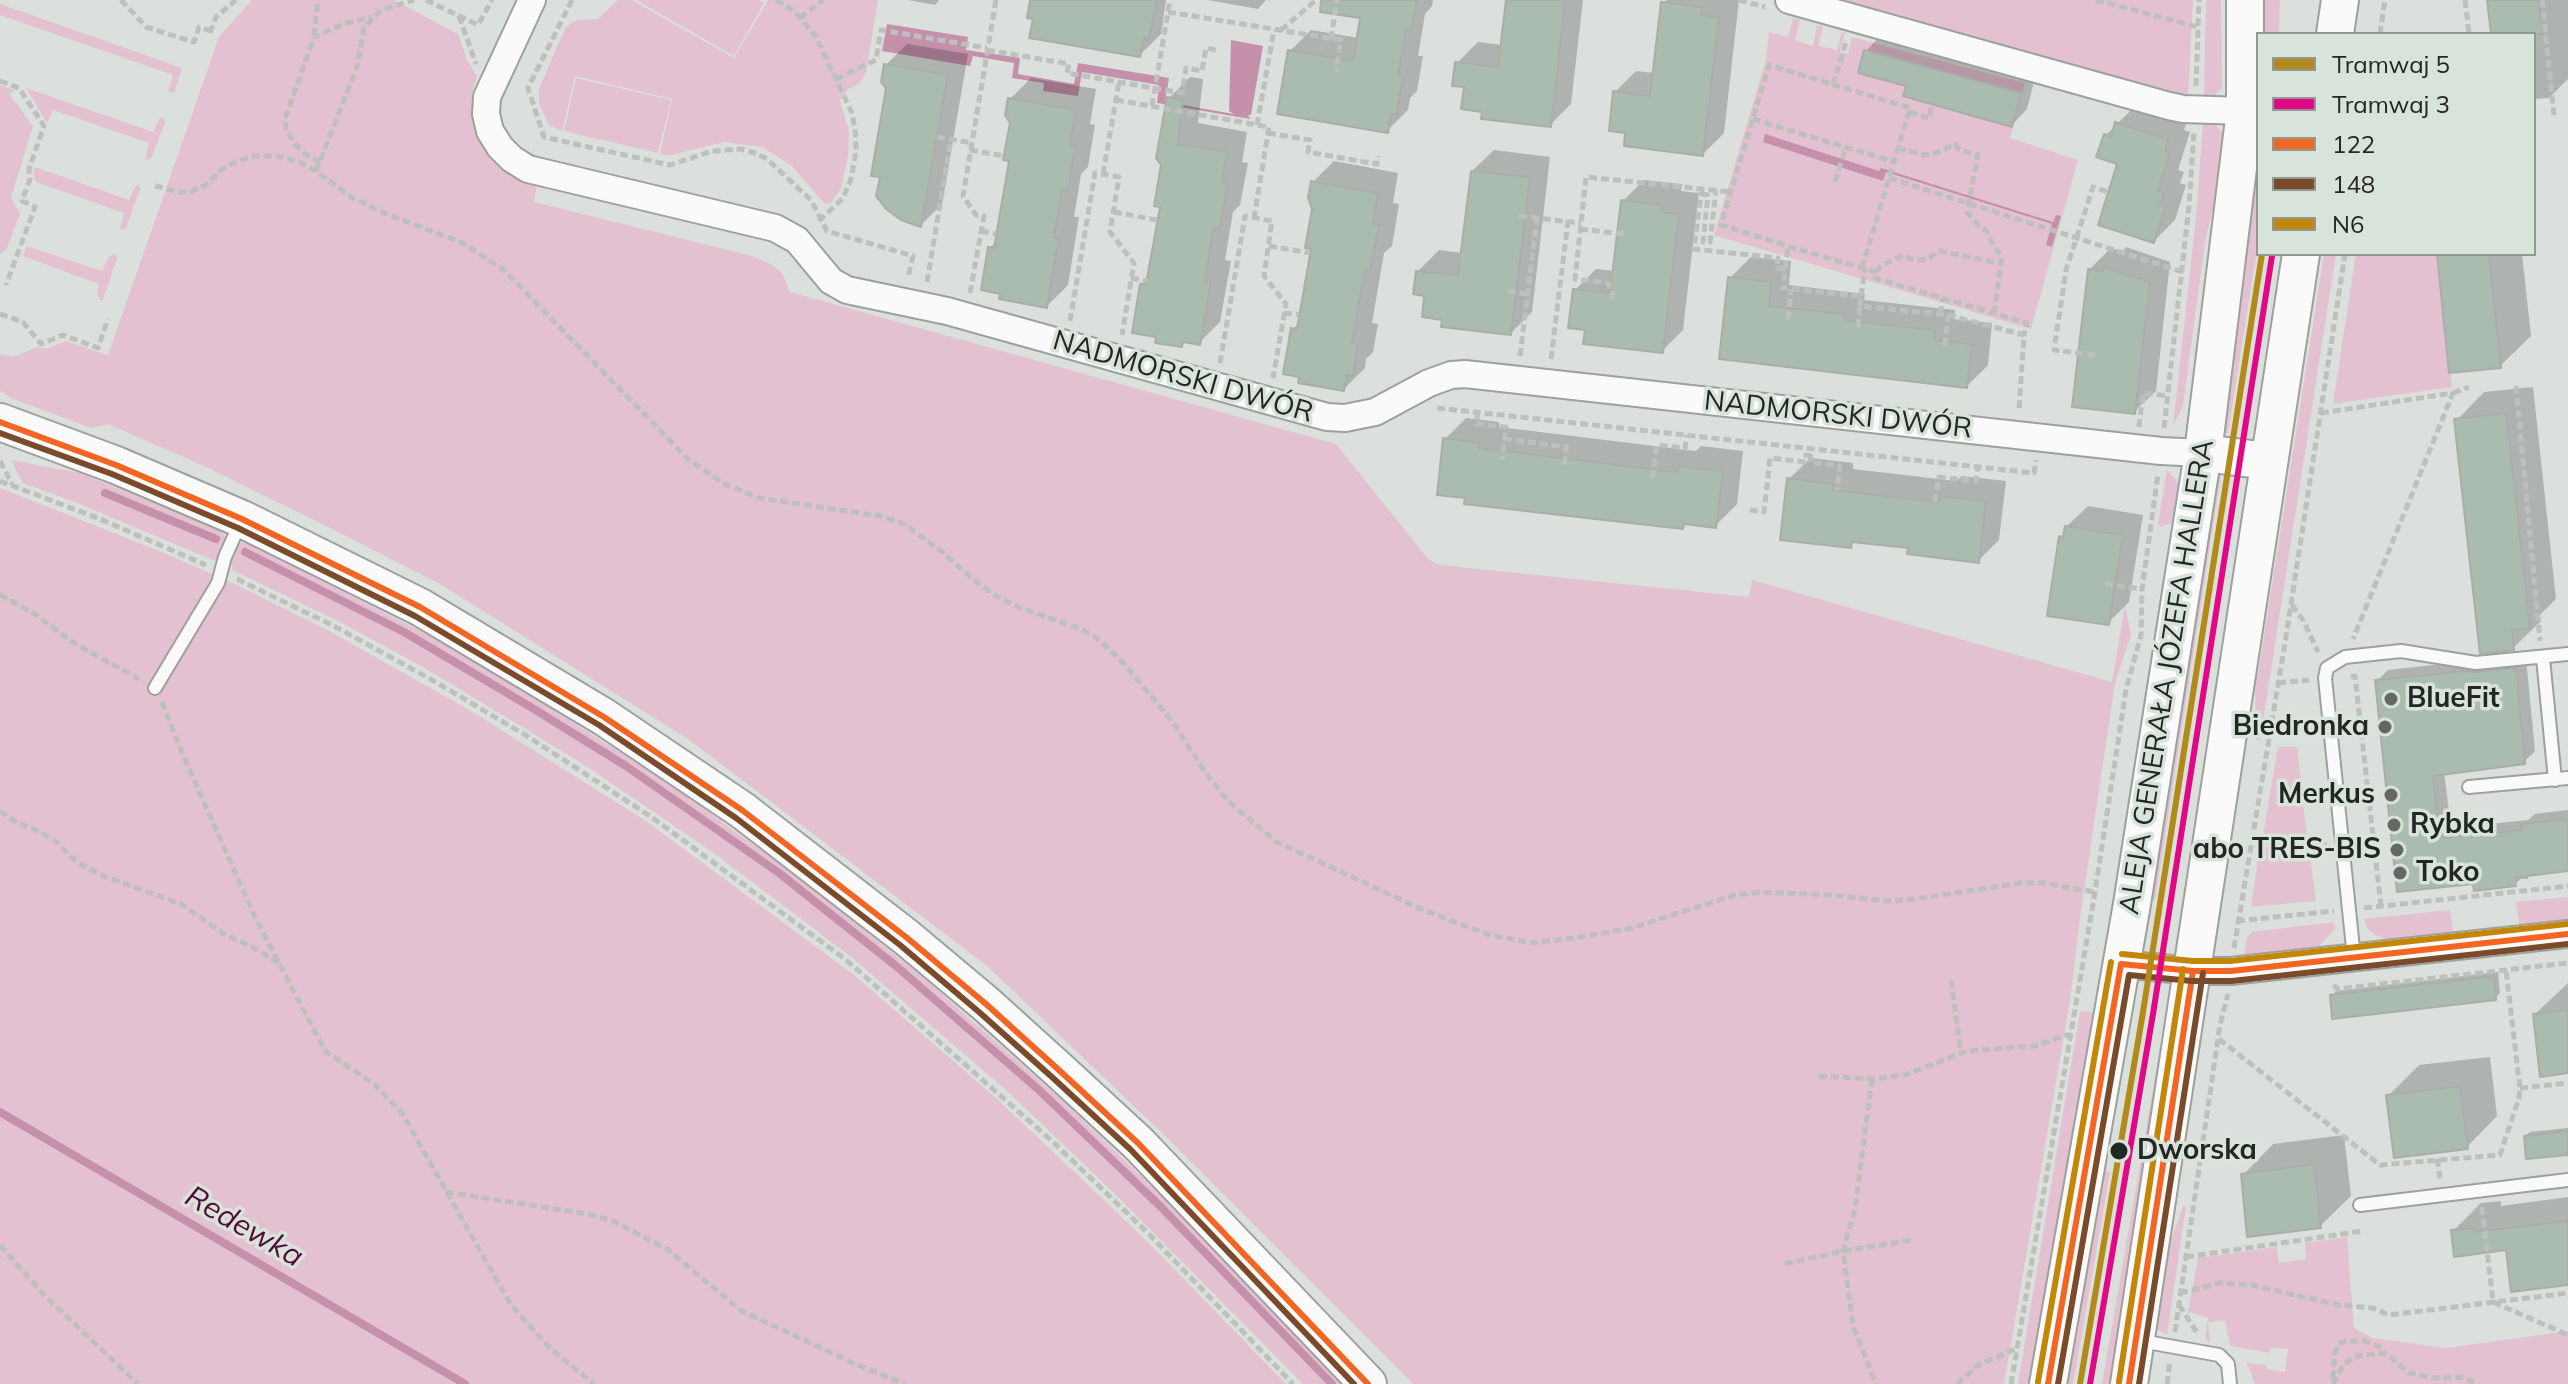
<!DOCTYPE html>
<meta charset="utf-8">
<style>
body{margin:0}
#map{position:relative;width:2568px;height:1384px;overflow:hidden;background:#dbe0dc;font-family:Mulish,sans-serif}
canvas{display:block}
.legend{position:absolute;left:2256px;top:32px;width:280px;height:224px;box-sizing:border-box;background:#d8e3db;border:2px solid #909892;margin:0;padding:10px 14px;list-style:none;font-size:24px;color:#232724}
.legend li{display:flex;align-items:center;gap:16px;height:40px}
.legend b{width:40px;border:2px solid #909892}
</style>
<div id="map">
<canvas width="2568" height="1384"></canvas>
<ul class="legend">
<li><b style="height:10px;background:#b18a1a"></b>Tramwaj 5</li>
<li><b style="height:10px;background:#e10886"></b>Tramwaj 3</li>
<li><b style="height:10px;background:#f26522"></b>122</li>
<li><b style="height:10px;background:#7a4b2a"></b>148</li>
<li><b style="height:10px;background:#c28609"></b>N6</li>
</ul>
</div>
<script>
const c = document.querySelector('canvas').getContext('2d');
c.lineJoin = 'round';
function paint(path, color) {
  c.fillStyle = color;
  c.fill(path, 'evenodd');
}
function toPath(rows) {
  const path = new Path2D();
  for (const r of rows) {
    path.moveTo(r[0], r[1]);
    for (let i = 2; i < r.length; i += 2) path.lineTo(r[i], r[i + 1]);
  }
  return path;
}
function stroke(path, color, width, dash) {
  c.strokeStyle = color;
  c.lineWidth = width;
  c.lineCap = dash ? 'butt' : 'round';
  c.setLineDash(dash || []);
  c.stroke(path);
}
function write(font, color, halo, rows, align = 'center') {
  c.font = font + ' Mulish,sans-serif';
  c.lineWidth = 7;
  c.setLineDash([]);
  c.textBaseline = 'middle';
  c.strokeStyle = halo;
  c.fillStyle = color;
  for (const [text, x, y, turn = 0] of rows) {
    c.save();
    c.translate(x, y);
    c.rotate((+turn || 0) * Math.PI / 180);
    c.textAlign = isNaN(turn) ? turn : align;
    if (halo) c.strokeText(text, 0, 0);
    c.fillText(text, 0, 0);
    c.restore();
  }
}
const green = toPath([
 [252,0,394,0,458,34,467,60,477,76,472,94,472,112,480,141,499,164,537,183,534,202,752,256,771,264,782,273,790,292,1336,444,1429,560,1440,565,1749,597,1752,580,2112,682,2125,606,2131,635,2115,683,2080,918,2070,1001,2004,1384,1413,1384,1162,1133,986,965,688,739,440,584,326,526,204,466,108,424,91,428,11,398,0,391,0,354,14,357,37,347,47,349,66,341,108,355,219,37],
 [618,0,632,0,734,58,768,0,878,0,866,72,860,83,847,90,840,101,849,131,848,156,841,189,831,203,826,204,822,201,791,165,762,147,724,142,671,155,660,154,672,99,575,76,562,131,549,125,539,104,539,89,565,29,571,23,578,20,598,19],
 [636,0,759,0,764,3,734,56],
 [1828,0,2193,0,2188,98],
 [2206,0,2221,0,2222,88,2214,96,2204,99],
 [2252,0,2280,0,2279,34,2258,34,2258,243,2228,433,2223,432],
 [0,4,182,68,174,93,168,92,173,75,0,15],
 [1793,18,1800,20,1795,40,1813,46,1817,25,1823,27,1818,46,1837,50,1842,32,1845,33,1840,51,1843,53,1848,53,1852,37,2025,83,2010,138,2078,160,2031,329,1714,235,1766,60,1769,32,1788,37],
 [576,78,671,100,658,153,564,131],
 [0,85,14,90,9,94,33,126,11,198,20,214,7,248,0,254],
 [26,88,153,132,160,118,164,118,165,122,151,159,145,160,149,143,53,110,47,123],
 [2203,121,2213,123,2222,132,2222,169,2205,242,2183,406,2173,426,2196,218],
 [35,167,129,200,135,187,139,184,140,189,126,228,123,230,120,228,124,213,36,182,33,173],
 [27,246,102,271,109,257,115,254,117,258,103,300,100,300,97,293,99,284,23,256],
 [2324,254,2336,254,2260,740,2256,740,2255,675,2258,675],
 [2356,254,2437,254,2452,387,2333,404],
 [11,460,80,473,222,531,225,538,215,561,75,502,23,483],
 [2223,462,2155,900,2146,899,2212,472],
 [2167,470,2181,486,2180,520,2161,527,2158,524],
 [0,488,162,552,237,585,331,632,471,711,646,821,854,975,996,1098,1145,1239,1286,1384,0,1384],
 [245,542,440,641,525,692,670,784,796,876,925,979,1066,1104,1206,1239,1345,1384,1303,1384,1114,1193,1005,1089,850,956,714,853,583,764,423,667,338,621,232,570,232,561,239,544],
 [2278,747,2297,747,2307,838,2263,836],
 [2260,846,2309,849,2316,901,2251,907],
 [2568,897,2568,920,2519,925,2516,902],
 [2450,910,2453,932,2390,940,2373,934,2367,928,2364,919],
 [2334,922,2335,929,2319,946,2244,956,2247,938,2252,932],
 [2080,1011,2097,1013,2033,1384,2018,1384],
 [2164,1025,2171,1026,2115,1384,2102,1384],
 [2101,1170,2110,1172,2073,1384,2062,1384],
 [2183,1206,2186,1207,2167,1335,2155,1328,2165,1257],
 [2347,1237,2354,1328,2372,1338,2446,1348,2568,1331,2568,1384,2255,1384,2247,1363,2267,1365,2267,1369,2285,1372,2288,1349,2271,1348,2269,1353,2230,1346,2225,1320,2208,1322,2210,1343,2205,1338,2208,1318,2188,1312,2198,1258,2277,1247,2279,1263,2306,1259,2305,1243]
]);
const water = toPath([
 [887,24,968,37,966,50,1020,58,1018,74,1074,84,1078,63,1169,78,1165,102,1234,114,1229,111,1231,40,1263,46,1251,115,1248,115,1250,119,1157,103,1159,85,1082,72,1078,96,1043,91,1044,83,1012,78,1014,63,973,56,970,66,882,51],
 [1765,134,1879,171,1881,168,2053,222,2056,215,2061,216,2052,247,2046,245,2052,224,1886,172,1883,181,1763,142]
]);
const shadow = toPath([
 [908,0,939,0,935,5],
 [1032,0,1166,0,1161,34,1140,55,1035,17],
 [1208,0,1266,0,1258,9],
 [1360,0,1433,0,1432,6,1425,14,1418,56,1423,56,1417,91,1410,98,1408,110,1387,131,1290,51,1311,30,1359,38,1363,17],
 [1508,0,1583,0,1571,104,1550,125,1484,110,1466,86,1457,63,1478,42,1503,45],
 [1667,0,1739,0,1724,133,1703,154,1628,131,1615,92,1636,71,1655,73,1663,3],
 [2489,0,2568,0,2568,79,2549,98,2534,99,2534,34,2493,34],
 [1881,35,2035,78,2027,109,2012,125,1866,51],
 [907,44,968,54,942,204,921,225,888,87,886,65],
 [1190,77,1203,79,1198,123,1247,132,1242,162,1248,163,1240,205,1233,212,1225,260,1231,261,1220,322,1199,343,1186,340,1181,345,1142,285,1149,277,1162,205,1169,98],
 [1031,78,1096,89,1090,124,1095,125,1088,167,1081,174,1074,217,1079,217,1068,285,1047,306,990,248,997,241,1011,159,1010,99],
 [2138,103,2188,118,2184,130,2190,132,2178,170,2184,172,2180,183,2186,185,2175,220,2154,241,2106,135],
 [1494,150,1550,157,1532,312,1511,333,1445,318,1427,294,1418,271,1439,250,1463,253,1472,171],
 [1334,161,1398,173,1393,203,1399,204,1392,246,1384,253,1372,323,1378,324,1373,352,1366,359,1365,368,1344,389,1293,329,1300,322,1313,248,1313,182],
 [1644,180,1682,184,1681,191,1699,193,1683,330,1662,351,1587,328,1575,290,1596,269,1615,271,1623,201],
 [2126,247,2170,262,2156,391,2134,412,2089,270,2110,249,2124,250],
 [2439,254,2522,254,2531,336,2500,366],
 [1751,257,1791,261,1789,285,1865,294,1864,300,1955,310,1954,319,1992,323,1988,365,1967,386,1721,358,1730,278],
 [2533,387,2556,599,2540,615,2541,621,2513,648,2457,420,2484,392],
 [1466,418,1499,422,1499,427,1679,449,1696,451,1701,446,1743,451,1737,504,1716,525,1687,522,1682,527,1467,497,1445,439],
 [1810,458,1853,463,1853,469,1956,481,1962,476,2006,481,1999,540,1978,561,1910,547,1856,540,1850,546,1789,479],
 [2088,506,2143,515,2129,602,2108,623,2061,537,2066,533,2066,527],
 [2526,658,2535,751,2524,762,2444,772,2451,828,2528,820,2535,814,2568,810,2568,869,2524,876,2515,884,2475,882,2399,890,2377,681,2388,670,2478,660],
 [2498,972,2500,993,2495,998,2332,996,2336,991],
 [2568,983,2568,1071,2535,1014],
 [2490,1057,2497,1116,2467,1147,2388,1096,2419,1065],
 [2568,1128,2568,1153,2526,1136,2530,1132],
 [2344,1135,2351,1196,2320,1226,2243,1175,2273,1144],
 [2568,1197,2568,1283,2508,1248,2453,1231,2481,1203,2501,1201,2501,1206]
]);
const stream = toPath([
 [105,493,216,539],
 [245,552,404,632,529,706,626,766,779,873,896,966,1039,1090,1161,1207,1332,1384],
 [0,1112,465,1384]
]);
const building = toPath([
 [1030,0,1157,0,1149,39,1144,38,1140,57,1029,38,1033,19,1027,18,1030,0],
 [1321,0,1417,0,1412,29,1406,28,1398,76,1403,77,1397,114,1391,114,1388,133,1277,114,1288,50,1353,61,1360,18,1320,12,1321,0],
 [1506,0,1565,0,1551,127,1481,119,1482,112,1461,109,1464,87,1452,86,1455,62,1498,67,1506,0],
 [2487,0,2539,0,2543,34,2491,34,2487,0],
 [1661,2,1702,7,1701,15,1719,17,1703,156,1624,146,1625,133,1609,131,1613,91,1650,96,1661,2],
 [1864,50,2021,93,2012,127,1903,96,1906,86,1858,73,1864,50],
 [884,64,948,75,921,227,901,220,886,209,876,196,880,177,871,176,886,88,881,82,884,64],
 [1167,97,1183,100,1178,144,1227,152,1222,182,1228,184,1220,228,1214,227,1205,281,1211,282,1200,345,1183,342,1182,347,1155,343,1156,337,1132,333,1140,284,1146,284,1160,207,1154,206,1161,165,1156,158,1167,97],
 [1008,98,1076,110,1070,145,1075,146,1068,190,1062,189,1054,237,1059,238,1047,308,999,299,1000,294,981,290,988,247,994,248,1009,161,1003,160,1010,123,1005,115,1008,98],
 [2115,122,2168,139,2165,151,2170,153,2158,191,2164,193,2160,204,2166,206,2154,243,2098,225,2117,164,2096,157,2104,134,2111,137,2115,122],
 [1471,171,1530,177,1511,335,1441,327,1442,320,1422,317,1424,296,1413,294,1416,271,1458,275,1471,171],
 [1311,181,1378,193,1373,224,1379,225,1371,269,1365,268,1352,343,1358,345,1353,376,1347,375,1344,391,1298,383,1299,377,1283,374,1291,328,1297,329,1311,249,1305,248,1312,209,1308,198,1311,181],
 [1621,200,1662,205,1661,212,1679,214,1663,353,1583,344,1585,330,1568,328,1573,289,1610,293,1621,200],
 [2437,254,2489,254,2501,368,2449,373,2437,254],
 [2104,267,2150,282,2135,414,2072,407,2088,269,2103,271,2104,267],
 [1728,277,1771,282,1769,306,1845,314,1844,320,1935,330,1934,340,1972,344,1967,388,1719,359,1728,277],
 [2506,413,2530,628,2512,630,2514,650,2480,654,2454,419,2506,413],
 [1443,438,1479,443,1479,448,1657,470,1678,472,1678,466,1723,471,1716,528,1684,524,1683,529,1464,504,1465,498,1437,495,1443,438],
 [1787,478,1833,484,1833,490,1938,502,1939,496,1986,501,1979,563,1907,554,1908,548,1852,542,1851,548,1780,540,1787,478],
 [2065,526,2123,535,2109,625,2047,616,2059,536,2063,537,2065,526],
 [2516,668,2525,764,2433,776,2440,838,2522,830,2521,824,2568,819,2568,871,2527,876,2527,878,2515,877,2516,886,2474,891,2473,884,2397,892,2375,680,2466,671,2476,672,2516,668],
 [2494,976,2496,1000,2332,1019,2330,995,2494,976],
 [2568,1010,2568,1073,2540,1077,2533,1014,2568,1010],
 [2460,1086,2468,1149,2394,1158,2386,1095,2460,1086],
 [2568,1131,2568,1155,2526,1159,2524,1136,2568,1131],
 [2314,1164,2321,1228,2247,1237,2241,1174,2314,1164],
 [2568,1221,2568,1285,2511,1292,2506,1250,2454,1257,2451,1230,2474,1228,2474,1232,2568,1221]
]);
const path = toPath([
 [121,0,146,27,194,42,199,27,211,31],
 [426,0,478,25,492,0],
 [572,0,528,88,544,137,670,165,712,151,741,149,755,153,767,159,811,200,827,231,913,256,908,277],
 [776,0,793,10,815,35,852,113,855,129,856,151,851,179,843,198,819,221],
 [1739,0,1765,7],
 [2096,0,2198,27],
 [2465,0,2469,33],
 [2542,0,2554,115],
 [1168,12,1341,40,1336,71],
 [459,16,476,64],
 [800,18,823,0],
 [1281,30,1316,0],
 [210,33,216,17,236,0],
 [2380,34,2385,0],
 [314,36,318,0],
 [1331,39,1337,0],
 [987,50,1069,64,1067,73,1182,93,1186,68,1202,71,1206,48,1216,50],
 [836,79,876,60,881,30,987,48],
 [0,81,19,88,44,126,29,169,30,179,22,201,35,207,6,285],
 [1833,85,1847,39],
 [2196,86,2199,0],
 [1116,100,1269,127,1254,218],
 [1152,106,1170,0],
 [1909,112,1929,118,1932,104],
 [1753,119,1894,162],
 [1257,125,1274,30],
 [1268,133,1310,140,1308,152,1377,164,1378,156],
 [937,137,972,143],
 [1898,148,1924,155,1936,153,1955,144,1959,150,1978,155,1967,212,1978,225,1987,231,1992,243,2002,257,1994,314],
 [970,150,1004,156],
 [320,162,305,154,296,145,286,130,285,119,314,37,343,24,372,17],
 [316,171,357,67,364,28,381,10,414,0],
 [1103,174,1119,82],
 [1889,178,2183,272],
 [1835,182,1846,147],
 [155,186,179,192,190,192,206,185,221,170,235,162,254,156,277,156,300,162,316,171,351,197,384,213,463,243,504,270,688,459,723,483,759,498,880,516,904,524,941,551,974,580,998,597,1018,607,1081,629,1100,640,1126,666,1172,721,1205,772,1228,801,1275,841,1421,909,1487,934,1531,943,1579,937,1632,928,1735,895,1759,892,1832,895,1885,901,1908,900,2021,883,2042,883,2095,892],
 [1702,188,1694,249,1778,258,1777,268,1785,269,1783,288,1861,296,1860,306,1948,315,2024,335,2019,411],
 [1701,194,1708,195,1703,242,1710,242,1716,190],
 [1114,212,1157,220],
 [1519,216,1581,223],
 [1580,229,1624,234],
 [981,231,996,234],
 [1269,246,1310,253],
 [1862,268,1910,108,1769,65,1721,225,1788,246,1862,268,1865,269,1876,272,1875,278,2027,323,2024,335],
 [1785,269,1788,246],
 [1876,272,1881,266,1903,255,1911,259,1926,260,1940,251,1999,263],
 [1131,278,1147,281],
 [927,282,951,139],
 [1508,291,1528,294],
 [970,293,984,216,976,215,963,196,996,0],
 [1861,296,1865,269],
 [1612,299,1613,291,1607,283,1575,279,1586,177,1731,192],
 [1284,313,1299,315],
 [0,314,23,322,41,344,63,335,98,348,108,319],
 [1940,314,1943,298],
 [1788,319,1791,289],
 [1070,321,1095,173,1119,177,1110,232,1134,263,1122,335],
 [1858,327,1860,306],
 [1945,346,1948,315],
 [2095,355,2054,350,2066,270,2093,187,2108,192],
 [1520,356,1537,218],
 [1551,359,1568,221],
 [1220,363,1245,216,1272,221,1264,276,1286,304,1273,378],
 [2516,386,2540,641],
 [2453,393,2469,387],
 [1437,408,2034,473,2036,460],
 [1478,412,1476,424,1506,427,1502,460],
 [2321,413,2453,393,2353,639],
 [2139,427,2143,393,2168,396],
 [2164,428,2189,206,2194,132],
 [1504,439,1566,447,1564,467],
 [1811,454,1810,462,1840,466,1837,490],
 [0,461,12,484],
 [1652,478,1657,445,1685,448,1687,435],
 [0,481,100,519,206,565],
 [1935,502,1939,477,1976,481,1978,466],
 [1750,510,1764,512,1770,458,1805,462,1806,455,1811,456],
 [237,579,334,626,434,681,527,736,650,816,845,959,1052,1141,1149,1234,1293,1384],
 [2105,584,2142,589],
 [0,595,35,614,72,642,139,679],
 [2292,605,2303,620,2318,652],
 [2351,677,2355,676,2381,906],
 [2278,683,2309,680],
 [162,702,183,755,255,917,325,1051,374,1084,402,1113,511,1305,549,1347,594,1384],
 [0,811,17,823,40,832,56,842,77,862,101,875,181,904,224,934,254,948,278,963],
 [2252,840,2327,845],
 [2364,908,2568,886],
 [2237,921,2334,911],
 [2234,948,2285,643,2345,254],
 [1951,980,1961,1053],
 [2334,985,2337,989,2568,963],
 [2219,1039,2380,1165,2500,1155,2519,1098,2520,1088,2506,970],
 [1819,1076,1872,1079,1905,1075,1967,1051,2035,1046,2070,1034],
 [1872,1079,1855,1209,1843,1251,1853,1326,1876,1384],
 [2520,1088,2568,1083],
 [2437,1159,2440,1178],
 [446,1192,588,1214,613,1221,667,1249,740,1310,853,1363,905,1384],
 [2482,1207,2493,1302,2568,1335],
 [0,1245,45,1296,138,1384],
 [2186,1257,2363,1231],
 [1785,1264,1843,1251,1912,1240],
 [2180,1293,2221,1283,2252,1285,2338,1305,2372,1308,2389,1315,2568,1293],
 [2179,1305,2198,1334],
 [2175,1332,2220,1025,2228,994],
 [2333,1379,2335,1353,2339,1344,2345,1341,2365,1341,2380,1347,2385,1353],
 [1957,1384,1978,1365,2017,1348],
 [2011,1384,2094,898,2126,690,2141,635,2142,589,2158,474],
 [2167,1384,2170,1361],
 [2333,1384,2343,1366,2353,1357,2379,1353,2388,1355,2409,1373,2436,1378,2462,1377,2478,1384]
]);
const lane = toPath([
 [2543,658,2555,780],
 [155,688,218,583,225,557,241,521],
 [2469,787,2568,778],
 [2354,958,2325,678,2327,668,2345,657,2401,651,2476,663,2568,654],
 [2360,1205,2568,1180],
 [2141,1341,2219,1355,2228,1364,2230,1384]
]);
const street = toPath([
 [532,0,487,97,486,114,490,131,500,147,512,159,528,169,775,228,797,240,831,281,847,290,947,311,1327,417,1345,418,1375,412,1429,383,1451,375,1465,374,2161,451,2203,453],
 [1789,0,2169,106,2183,109,2245,111],
 [2121,964,2193,971,2231,971,2568,934]
]);
const secondary = toPath([
 [2335,34,2340,0],
 [0,422,116,465,242,519,420,607,604,717,742,810,906,937,986,1004,1060,1071,1138,1143,1368,1384],
 [2203,453,2268,461],
 [2048,1384,2132,904,2203,453,2245,111,2245,0],
 [2129,1384,2301,254]
]);
const bus1 = toPath([
 [0,422,116,465,242,519,420,607,604,717,742,810,906,937,986,1004,1060,1071,1138,1143,1368,1384],
 [2048,1384,2121,964,2193,971,2231,971,2568,934],
 [2129,1384,2193,971]
]);
const bus2 = toPath([
 [0,433,112,474,238,528,415,616,599,725,736,818,900,945,979,1012,1053,1078,1131,1150,1354,1384],
 [2058,1384,2129,975,2192,981,2232,981,2568,944],
 [2139,1384,2203,973]
]);
const bus3 = toPath([
 [2122,954,2193,961,2230,961,2567,924],
 [2038,1382,2111,962],
 [2119,1382,2183,969]
]);
const tram1 = toPath([
 [2080,1384,2143,1012,2262,254]
]);
const tram2 = toPath([
 [2090,1384,2153,1014,2272,256]
]);
const markers = [
 [2391,699,8,"#636864"],
 [2385,727,8,"#636864"],
 [2391,795,8,"#636864"],
 [2394,825,8,"#636864"],
 [2397,850,8,"#636864"],
 [2400,873,8,"#636864"],
 [2119,1151,10,"#232724"]
];
const streetNames = [
 ["NADMORSKI DWÓR",1183,377,16],
 ["NADMORSKI DWÓR",1838,415,6],
 ["ALEJA GENERAŁA JÓZEFA HALLERA",2167,677,-81]
];
const poiNames = [
 ["BlueFit",2407,699],
 ["Biedronka",2369,727,"right"],
 ["Merkus",2375,795,"right"],
 ["Rybka",2410,825],
 ["abo TRES-BIS",2381,850,"right"],
 ["Toko",2416,873]
];
const stopNames = [
 ["Dworska",2137,1151]
];
const waterNames = [
 ["Redewka",244,1227,30]
];
paint(green, '#e3c1d0');
paint(water, '#c590aa');
paint(shadow, '#0003');
stroke(stream, '#c590aa', 8);
paint(building, '#aabbaf');
stroke(building, '#aaadaa', 2);
stroke(lane, '#9ca19d', 16);
stroke(street, '#9ca19d', 30);
stroke(secondary, '#9ca19d', 40);
stroke(path, '#bec0be', 5, [8, 4]);
stroke(lane, '#fafafa', 12);
stroke(street, '#fafafa', 26);
stroke(secondary, '#fafafa', 36);
stroke(bus1, '#f26522', 6);
stroke(bus2, '#7a4b2a', 6);
stroke(bus3, '#c28609', 6);
stroke(tram1, '#b18a1a', 6);
stroke(tram2, '#e10886', 6);
for (const [x, y, r, color] of markers) {
  const dot = new Path2D();
  dot.arc(x, y, r, 0, 2 * Math.PI);
  c.fillStyle = color;
  c.fill(dot);
  stroke(dot, '#d8e3db', 3);
}
write('28px', '#232724', '#d8e3db', streetNames);
write('bold 28px', '#232724', '#d8e3db', poiNames, 'left');
write('bold 28px', '#232724', '#d8e3db', stopNames, 'left');
write('italic 30px', '#530b36', '#d8e3db', waterNames);
</script>
